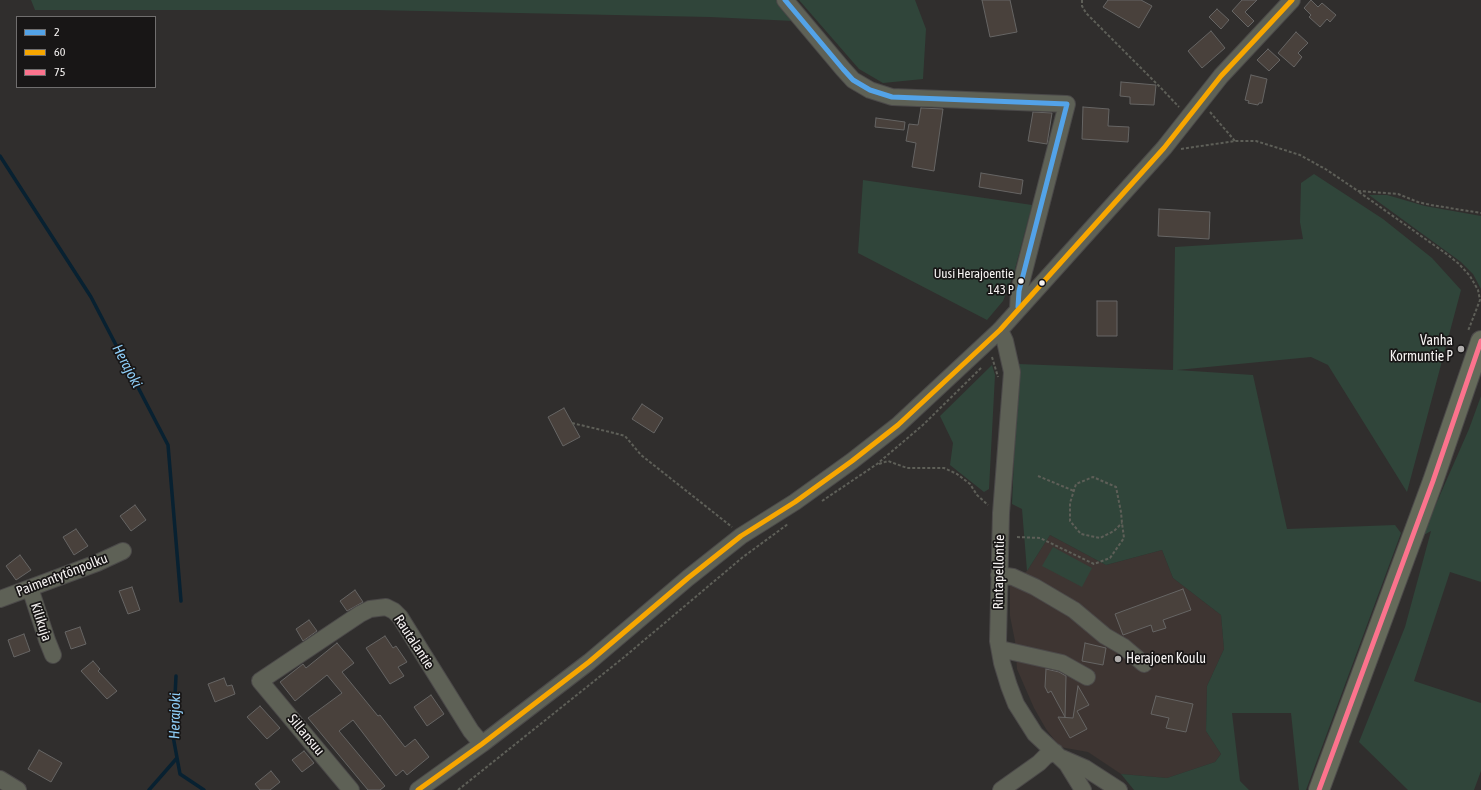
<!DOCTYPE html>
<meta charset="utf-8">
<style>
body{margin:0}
#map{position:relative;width:1481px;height:790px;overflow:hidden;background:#302e2d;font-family:"Asap Condensed",sans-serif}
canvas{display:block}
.legend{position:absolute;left:16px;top:16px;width:140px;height:72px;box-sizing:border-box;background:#181616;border:1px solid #706e6e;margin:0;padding:5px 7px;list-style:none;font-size:12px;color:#f5f2f1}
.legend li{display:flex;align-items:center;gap:8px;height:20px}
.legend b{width:20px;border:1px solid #706e6e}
</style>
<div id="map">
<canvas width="1481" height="790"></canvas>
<ul class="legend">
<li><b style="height:5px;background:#53a3e8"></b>2</li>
<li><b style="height:5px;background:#f7a600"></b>60</li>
<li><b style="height:5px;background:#fc738d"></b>75</li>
</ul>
</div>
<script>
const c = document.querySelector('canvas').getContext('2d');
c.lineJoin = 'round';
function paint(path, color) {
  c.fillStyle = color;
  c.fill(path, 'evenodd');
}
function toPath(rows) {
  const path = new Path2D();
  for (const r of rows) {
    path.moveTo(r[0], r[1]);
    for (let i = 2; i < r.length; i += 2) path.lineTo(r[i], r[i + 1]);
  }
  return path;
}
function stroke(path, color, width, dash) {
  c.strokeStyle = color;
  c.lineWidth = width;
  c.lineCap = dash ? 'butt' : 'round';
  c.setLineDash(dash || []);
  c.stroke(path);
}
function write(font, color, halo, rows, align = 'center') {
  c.font = font + ' "Asap Condensed",sans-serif';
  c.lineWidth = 3.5;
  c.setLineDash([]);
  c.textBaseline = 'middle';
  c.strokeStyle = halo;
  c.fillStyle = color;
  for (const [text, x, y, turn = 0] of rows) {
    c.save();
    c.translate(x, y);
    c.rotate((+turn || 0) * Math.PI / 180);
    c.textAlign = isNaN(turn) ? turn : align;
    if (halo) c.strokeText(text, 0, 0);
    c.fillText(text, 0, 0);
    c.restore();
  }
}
const built = toPath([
 [1050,535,1106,565,1162,550,1173,578,1221,615,1224,649,1207,686,1206,731,1221,754,1215,762,1167,778,1121,774,1088,752,1060,747,1046,729,1034,708,1017,669,1015,641,1010,616,1010,584,1027,571]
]);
const green = toPath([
 [31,0,776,0,794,21,710,17,374,10,35,10],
 [799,0,915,0,926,29,923,79,883,83,859,69],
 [1314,174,1383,219,1432,258,1461,290,1407,492,1328,365,1311,357,1177,370,1253,375,1287,529,1395,525,1401,533,1306,790,1299,790,1291,713,1232,713,1240,781,1249,790,1134,790,1121,774,1167,778,1215,762,1221,754,1206,731,1207,686,1224,649,1221,615,1173,578,1162,550,1106,565,1050,535,1027,571,1022,509,1012,504,1018,364,1173,370,1175,247,1303,239,1300,222,1301,183],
 [863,180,1032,205,1014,273,1003,301,987,320,858,253],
 [1369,195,1387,195,1425,206,1481,216,1481,289,1473,274,1461,262],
 [992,365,995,375,989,489,984,492,950,465,953,443,940,416],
 [1481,396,1481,582,1450,572,1414,681,1481,703,1481,771,1474,790,1408,790,1359,742,1405,627,1431,531,1422,536,1469,429],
 [1053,547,1092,568,1082,587,1042,566]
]);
const stream = toPath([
 [0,156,91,297,168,445,181,601],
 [176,676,173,736,180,774,204,790],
 [149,790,177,758]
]);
const building = toPath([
 [982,0,1010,0,1017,32,990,37,982,0],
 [1108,0,1141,0,1152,6,1139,28,1103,7,1108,0],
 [1242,0,1257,0,1245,12,1254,21,1248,27,1232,11,1242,0],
 [1311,0,1318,7,1322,3,1336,15,1330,22,1327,19,1320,27,1309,17,1311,15,1304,8,1311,0],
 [1217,9,1229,20,1221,29,1209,17,1217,9],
 [1211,31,1225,48,1202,68,1188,51,1211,31],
 [1296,32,1308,43,1298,53,1302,57,1294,67,1278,53,1296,32],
 [1268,49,1280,60,1269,71,1257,60,1268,49],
 [1251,75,1267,79,1262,103,1259,103,1258,105,1248,103,1249,101,1245,100,1251,75],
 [1121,82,1156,85,1154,105,1130,104,1130,97,1120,96,1121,82],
 [1083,107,1109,109,1108,126,1129,127,1128,142,1082,139,1083,107],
 [921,108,943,109,934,171,912,167,916,143,906,141,909,124,918,125,921,108],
 [1033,112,1052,113,1047,144,1028,141,1033,112],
 [876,118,905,122,904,130,875,127,876,118],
 [981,173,1023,180,1021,194,979,187,981,173],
 [1159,209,1210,212,1209,239,1158,236,1159,209],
 [1097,301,1117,301,1117,336,1097,336,1097,301],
 [642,404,663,418,654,433,632,419,642,404],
 [564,408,580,437,563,446,548,417,564,408],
 [135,505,146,520,131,531,120,516,135,505],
 [76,529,88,546,74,555,63,537,76,529],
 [20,555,31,570,16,580,6,566,20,555],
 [132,587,140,610,128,614,119,591,132,587],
 [1183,589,1191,610,1163,620,1166,628,1153,632,1151,625,1123,635,1115,614,1183,589],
 [355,590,363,602,347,611,340,601,355,590],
 [309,620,317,631,303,641,296,629,309,620],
 [80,627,86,644,71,649,65,632,80,627],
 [24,634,30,651,14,657,8,640,24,634],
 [385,636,393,648,396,646,407,662,398,667,404,676,390,684,366,648,385,636],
 [337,643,354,663,342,672,378,716,380,715,405,747,415,739,429,757,407,775,403,770,396,776,353,720,339,731,385,786,380,790,368,790,308,718,342,693,327,675,295,701,280,682,303,664,306,668,337,643],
 [1085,643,1106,648,1103,665,1082,661,1085,643],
 [93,661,100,669,98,671,117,691,107,699,81,671,93,661],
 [1046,669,1059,672,1066,676,1065,717,1051,691,1048,693,1045,687,1046,669],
 [224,678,227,686,232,685,235,694,215,702,208,684,224,678],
 [1078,686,1089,705,1077,711,1087,729,1070,738,1058,717,1073,718,1078,686],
 [431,695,444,714,427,726,414,707,431,695],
 [1156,696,1193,704,1186,732,1166,728,1169,718,1151,714,1156,696],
 [260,706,280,728,267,739,247,717,260,706],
 [39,750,62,763,51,782,28,769,39,750],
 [304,751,314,763,302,772,292,760,304,751],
 [271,771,280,782,270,790,260,790,255,784,271,771]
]);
const path = toPath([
 [1082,0,1082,6,1086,13,1160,87,1179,107],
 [1210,112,1235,141],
 [1181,149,1235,141,1256,141,1300,155,1327,170,1358,191,1398,194,1418,202,1431,205,1481,213],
 [1359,192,1448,255,1459,264,1470,276,1478,290,1480,300,1468,331],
 [992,357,998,377],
 [572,423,614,433,625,436,641,455,732,527],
 [879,464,888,461,907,468,944,468,957,474,970,484,977,495,988,505],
 [1038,476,1074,491],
 [822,501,877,464,924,424,982,367],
 [1017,537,1040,538,1094,564,1110,558,1124,538,1122,523,1121,512,1116,487,1093,477,1076,484,1070,503,1070,521,1081,534,1100,538,1114,531,1122,523],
 [458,790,623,658,743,557,788,524]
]);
const minor = toPath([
 [785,0,843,69,853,80,870,90,892,97,1067,104,1019,291,1018,309],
 [1000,330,1005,341,1012,372,1001,513,998,641,1002,663,1009,686,1016,704,1035,734,1067,764,1083,790],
 [999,575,1013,577,1035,587,1074,610,1105,636,1124,647,1144,664],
 [30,588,47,640,53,655],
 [0,599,97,563,123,551],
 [1000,649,1062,663,1087,677],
 [1062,758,1085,768,1119,790],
 [0,779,18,790],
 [351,790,260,681,360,614,370,609,386,607,394,611,400,617,471,731,482,744],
 [418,790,482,744,589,662,688,578,741,536,795,502,852,461,898,425,1000,330,1164,148,1221,76,1292,0],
 [1001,790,1039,763,1046,756,1055,752]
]);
const major = toPath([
 [1319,790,1433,481,1481,341]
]);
const bus1 = toPath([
 [785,0,843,69,853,80,870,90,892,97,1067,104,1019,291,1018,307]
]);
const bus2 = toPath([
 [418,790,482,744,589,662,688,578,741,536,795,502,852,461,898,425,1000,330,1164,148,1221,76,1292,0]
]);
const bus3 = toPath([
 [1319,790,1433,481,1481,341]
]);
const markers = [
 [1021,281,3.5,"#f5f2f1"],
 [1042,283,3.5,"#f5f2f1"],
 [1461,349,4,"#b0adac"],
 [1118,659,4,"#b0adac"]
];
const busNames = [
 ["Uusi Herajoentie",1014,274],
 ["143 P",1014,290]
];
const poiNames = [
 ["Vanha",1453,341],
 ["Kormuntie P",1453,357],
 ["Herajoen Koulu",1126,659,"left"]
];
const streetNames = [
 ["Rintapellontie",999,572,-89],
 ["Paimentytönpolku",62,575,-21],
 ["Kilikuja",41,622,72],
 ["Rautalantie",414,642,57],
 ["Sillansuu",306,735,50]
];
const waterNames = [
 ["Herajoki",127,366,62],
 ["Herajoki",175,716,-89]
];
paint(built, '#3e3532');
paint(green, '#30453a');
stroke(stream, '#082131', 3.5);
paint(building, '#49413c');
stroke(building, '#666564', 1);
stroke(minor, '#4b4949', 18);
stroke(major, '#4b4949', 22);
stroke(path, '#5e5f58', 2, [3, 2]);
stroke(minor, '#5e6156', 16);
stroke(major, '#656a5a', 20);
stroke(bus1, '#53a3e8', 5);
stroke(bus2, '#f7a600', 5);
stroke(bus3, '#fc738d', 5);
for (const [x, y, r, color] of markers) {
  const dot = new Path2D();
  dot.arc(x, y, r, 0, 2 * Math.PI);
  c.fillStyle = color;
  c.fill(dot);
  stroke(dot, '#181616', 1.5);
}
write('13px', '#f5f2f1', '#181616', busNames, 'right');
write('14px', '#f5f2f1', '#181616', poiNames, 'right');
write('14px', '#f5f2f1', '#181616', streetNames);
write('italic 15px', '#8ecdf7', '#181616', waterNames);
</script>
